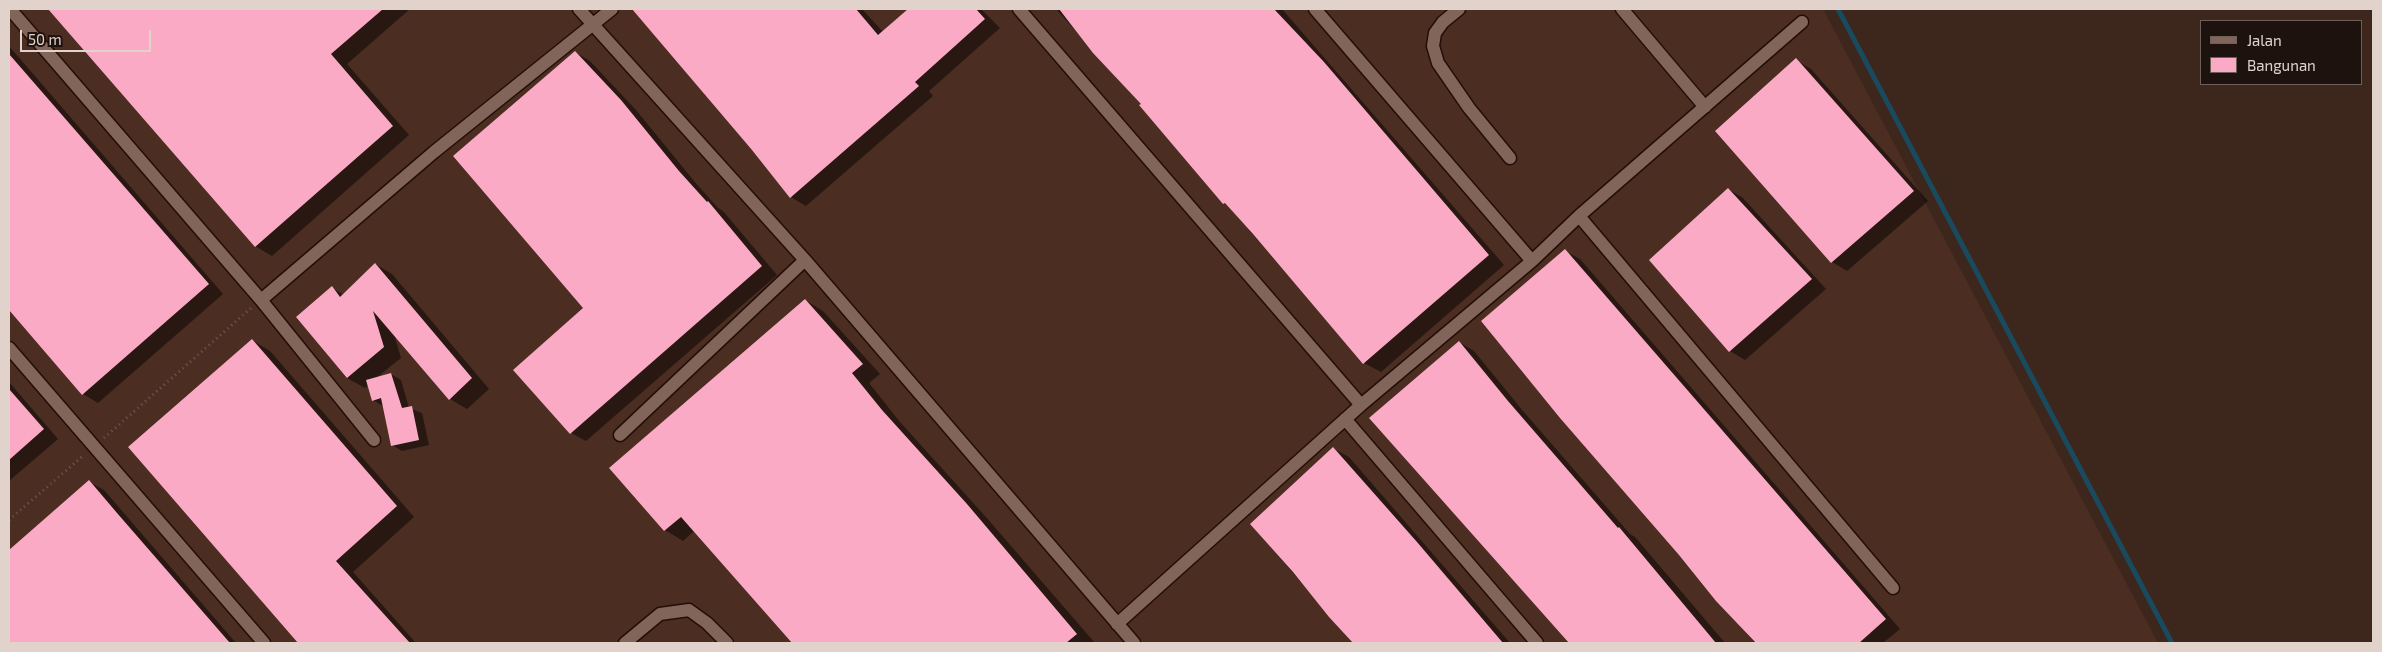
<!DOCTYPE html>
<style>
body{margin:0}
#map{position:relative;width:2382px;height:652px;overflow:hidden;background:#3d261c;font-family:"Exo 2",sans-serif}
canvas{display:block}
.frame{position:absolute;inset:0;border:10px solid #e2d2cc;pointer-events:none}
.legend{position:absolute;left:2200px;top:20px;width:162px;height:65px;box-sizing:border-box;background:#1d120e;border:1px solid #6c5f5a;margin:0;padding:6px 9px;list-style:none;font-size:15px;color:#e2d2cc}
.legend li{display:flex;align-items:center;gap:10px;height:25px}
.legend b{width:25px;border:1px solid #6c5f5a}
.scale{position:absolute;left:20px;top:30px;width:131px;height:22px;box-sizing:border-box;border:2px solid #e2d2cc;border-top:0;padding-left:6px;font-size:15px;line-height:18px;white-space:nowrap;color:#e2d2cc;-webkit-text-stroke:4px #1d120e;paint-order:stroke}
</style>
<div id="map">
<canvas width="2382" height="652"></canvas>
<div class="frame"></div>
<ul class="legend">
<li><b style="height:6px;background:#81655a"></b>Jalan</li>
<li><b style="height:14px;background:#fbaac5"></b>Bangunan</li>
</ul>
<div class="scale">50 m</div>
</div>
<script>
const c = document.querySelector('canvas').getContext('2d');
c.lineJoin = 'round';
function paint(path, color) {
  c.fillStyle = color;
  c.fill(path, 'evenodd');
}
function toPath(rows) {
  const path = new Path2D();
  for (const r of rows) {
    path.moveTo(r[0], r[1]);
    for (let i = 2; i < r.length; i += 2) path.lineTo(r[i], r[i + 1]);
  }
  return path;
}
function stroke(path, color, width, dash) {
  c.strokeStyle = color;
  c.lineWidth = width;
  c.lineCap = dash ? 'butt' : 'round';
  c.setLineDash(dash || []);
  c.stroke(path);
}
const built = toPath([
 [9,9,1823,9,2158,643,9,643]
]);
const shadow = toPath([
 [50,9,410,9,347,64,409,135,272,256,255,246],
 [634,9,862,9,883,32,910,9,981,9,1000,28,929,91,933,96,806,206,791,197,753,149],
 [1056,9,1282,9,1504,265,1381,372,1364,363,1141,105,1142,104],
 [9,46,223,294,98,403,83,394,9,308],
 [575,52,590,61,636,110,694,181,718,208,723,211,777,275,586,441,571,433,585,308],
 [1796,60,1811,69,1928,201,1847,271,1832,262],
 [1728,189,1743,198,1826,289,1745,360,1730,351],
 [1565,251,1580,259,1900,629,1883,643,1755,643,1523,373,1482,321],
 [375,264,392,274,489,389,467,409,450,399,394,334,401,358,376,378,391,374,401,380,409,408,422,413,429,445,402,451,392,445,383,406,373,400,368,385,365,388,347,378,332,288,344,295],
 [805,300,823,311,880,374,869,383,900,422,985,516,1095,643,792,643,694,531,683,541,665,530,611,468],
 [252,340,270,351,414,517,353,572,416,643,300,643,130,447],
 [1459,342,1474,351,1523,411,1630,534,1635,537,1725,643,1570,643,1371,418],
 [9,382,58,439,9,481],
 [1334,449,1349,457,1510,643,1353,643,1251,524],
 [89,482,104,490,236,643,10,643,9,552]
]);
const stream = toPath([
 [1838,9,2172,643]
]);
const building = toPath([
 [48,9,383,9,331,54,393,126,255,247],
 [632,9,856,9,878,35,908,9,976,9,985,19,915,82,919,86,790,198,752,150],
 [1059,9,1274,9,1324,62,1489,255,1363,364,1253,234,1225,203,1223,204,1139,105,1141,104,1093,53],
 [575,51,621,100,679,171,707,202,708,201,762,266,570,434,513,370,583,308,453,156],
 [9,54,209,284,82,395,9,310],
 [1796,58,1914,191,1831,263,1715,131],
 [1728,188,1812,279,1729,352,1649,260],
 [1565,249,1886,619,1859,643,1756,643,1716,601,1679,555,1560,418,1481,321],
 [375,263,472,378,449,400,373,311,384,347,347,378,296,317,332,286,340,297],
 [805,299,863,364,852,373,882,410,967,504,1077,634,1066,643,792,643,681,517,664,531,609,468],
 [252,339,397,506,336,561,410,643,298,643,128,447],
 [1459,341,1508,401,1618,528,1619,527,1716,643,1569,643,1369,418],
 [391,373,402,408,412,406,419,440,391,446,381,398,372,401,366,380],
 [9,389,44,429,9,460],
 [1333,447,1417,542,1503,643,1353,643,1329,617,1293,572,1250,524],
 [89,480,117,513,230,643,9,643,9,550]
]);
const path = toPath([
 [104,438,251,308],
 [9,520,84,455]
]);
const minor = toPath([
 [10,9,261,300,374,440],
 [579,9,805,260,1134,643],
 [1019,9,1361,405],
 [1315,9,1532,261],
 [1459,9,1443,22,1435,33,1433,46,1438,63,1469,108,1510,158],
 [1622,9,1705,107],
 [1579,216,1893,588],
 [261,300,434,152,612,9],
 [9,348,264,643],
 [1345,419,1537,643],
 [620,435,805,260],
 [1117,624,1361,405,1532,261,1579,216,1802,22],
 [625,643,660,614,689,610,707,623,727,643]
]);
paint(built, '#4b2d21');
paint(shadow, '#0007');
stroke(stream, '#194a5d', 5);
paint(building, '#fbaac5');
stroke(minor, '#230e06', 15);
stroke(path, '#6f5b52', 3, [1, 4]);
stroke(minor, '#81655a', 12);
</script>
